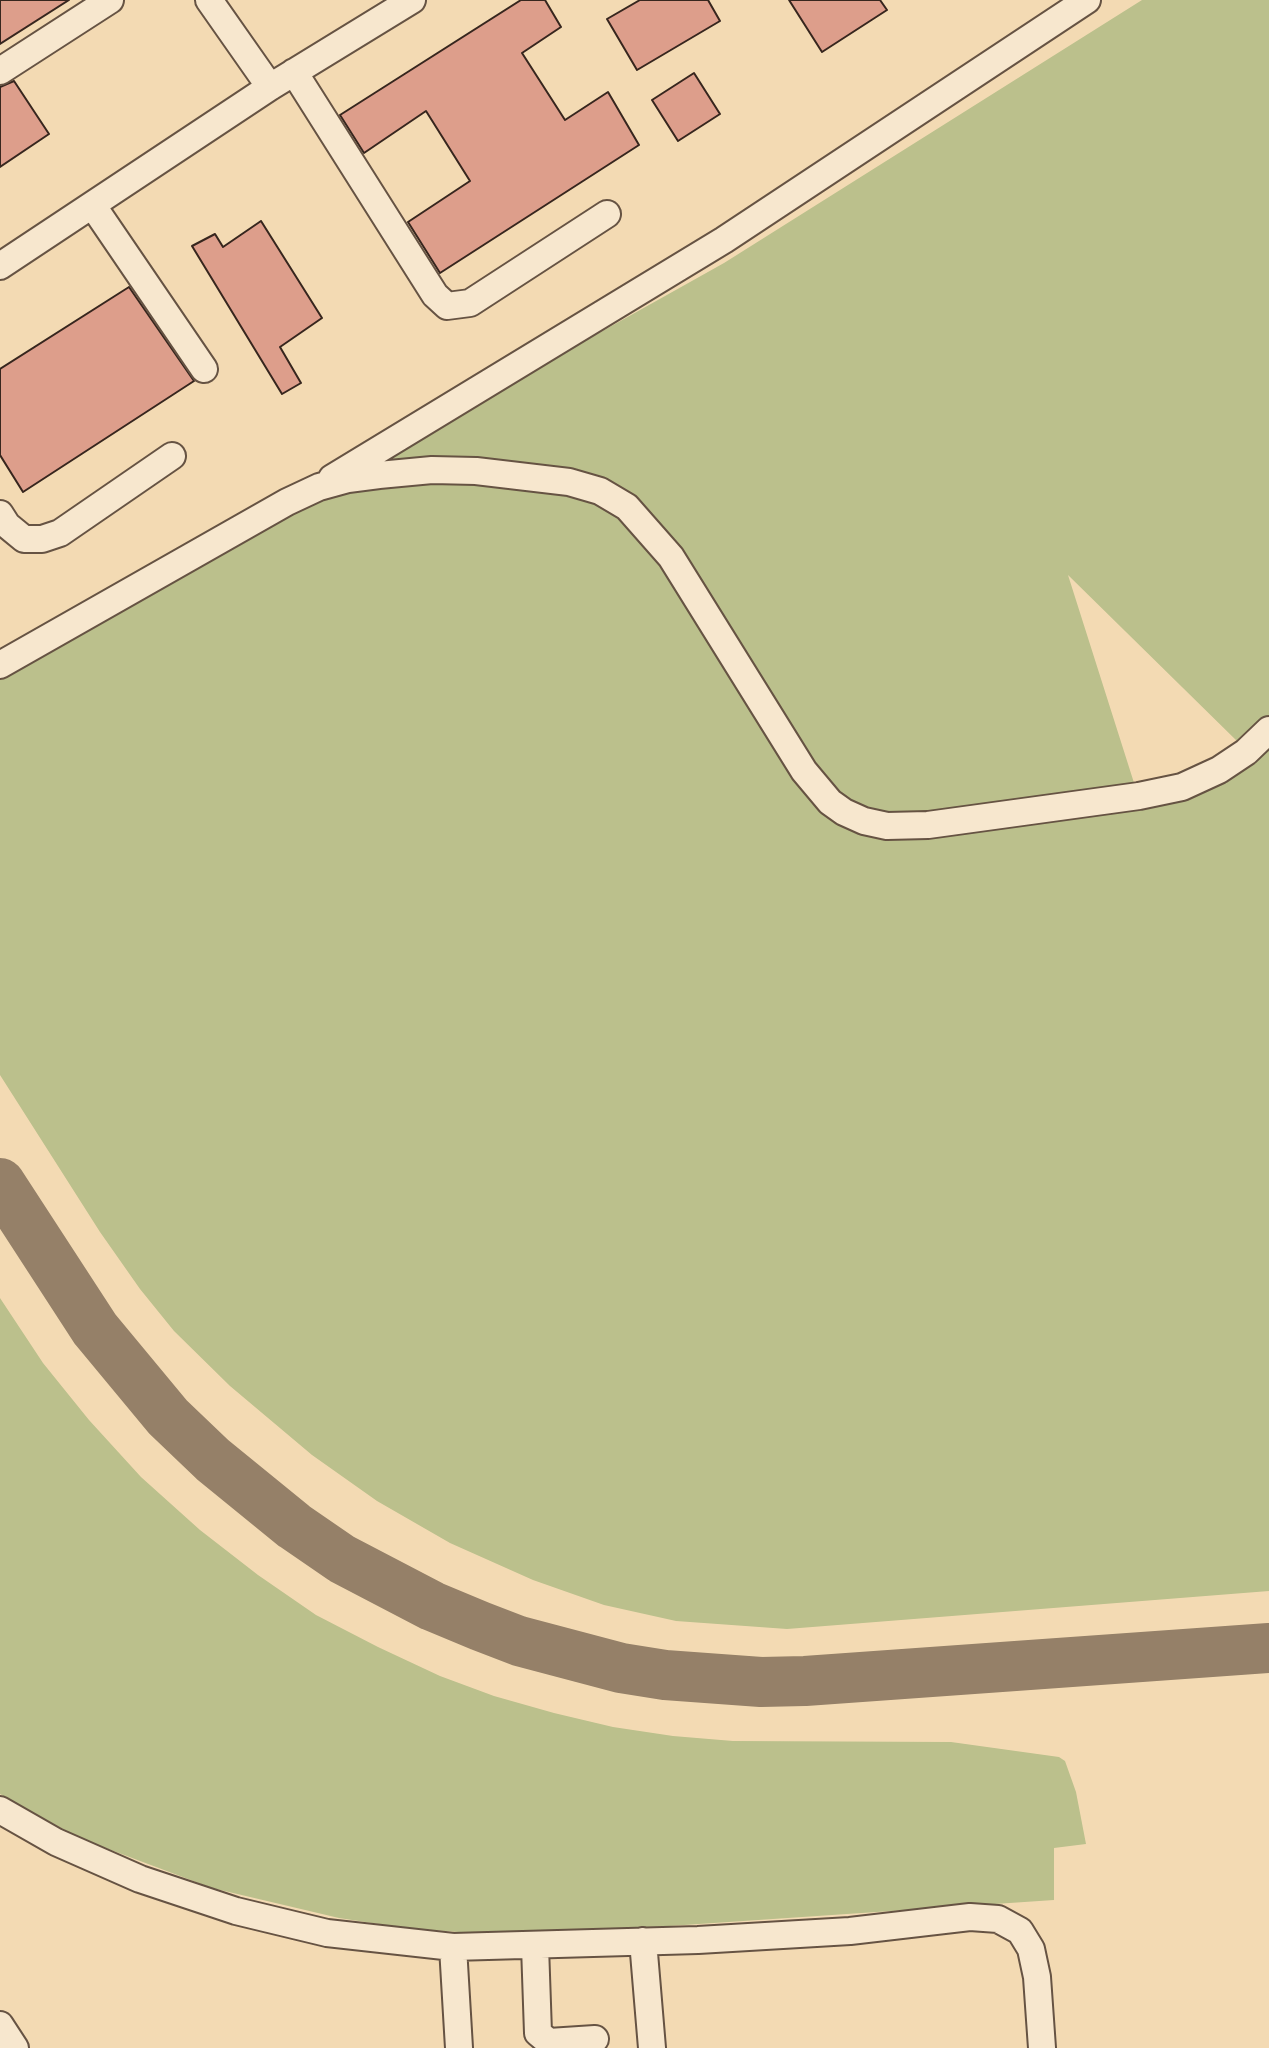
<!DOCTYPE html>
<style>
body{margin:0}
canvas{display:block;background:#f3dab3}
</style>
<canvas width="1269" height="2048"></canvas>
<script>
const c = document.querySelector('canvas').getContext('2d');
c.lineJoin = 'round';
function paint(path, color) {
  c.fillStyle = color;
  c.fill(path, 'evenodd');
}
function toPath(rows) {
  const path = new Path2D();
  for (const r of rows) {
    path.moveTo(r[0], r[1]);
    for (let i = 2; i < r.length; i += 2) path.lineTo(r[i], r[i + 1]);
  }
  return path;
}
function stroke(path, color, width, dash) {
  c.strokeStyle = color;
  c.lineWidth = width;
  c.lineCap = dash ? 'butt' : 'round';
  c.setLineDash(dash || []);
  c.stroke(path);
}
const green = toPath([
 [1142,0,1269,0,1269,715,1239,743,1068,575,1135,786,939,813,886,817,834,793,633,501,384,464,381,455,724,263],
 [492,481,593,499,623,517,666,558,836,815,1152,805,1269,741,1269,1591,787,1629,676,1621,604,1605,533,1580,450,1543,377,1501,312,1455,230,1386,174,1331,140,1289,100,1232,0,1075,0,679,278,516,358,484],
 [0,1298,43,1363,89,1420,141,1477,200,1530,258,1575,316,1615,378,1647,440,1676,494,1696,554,1713,613,1727,673,1736,733,1741,951,1742,1059,1757,1065,1761,1076,1792,1086,1844,1054,1848,1054,1900,551,1934,472,1933,405,1928,339,1918,212,1888,79,1838,0,1794]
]);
const taxiway = toPath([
 [0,1183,95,1329,168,1417,213,1460,294,1526,342,1559,432,1606,480,1626,519,1641,621,1668,665,1675,761,1682,805,1681,1269,1648]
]);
const building = toPath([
 [0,0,69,0,0,44,0,0],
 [521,0,545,0,561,27,522,53,565,120,608,92,639,145,440,273,408,222,470,181,426,111,364,153,340,115,521,0],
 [640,0,708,0,720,21,637,70,607,19,640,0],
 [789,0,880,0,887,10,822,52,789,0],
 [694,73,720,114,678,141,652,100,694,73],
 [14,81,49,134,0,167,0,87,14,81],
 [261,221,322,318,280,347,301,383,282,394,192,246,215,234,223,247,261,221],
 [129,287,194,381,23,492,0,455,0,369,129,287]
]);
const minor = toPath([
 [209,0,270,87],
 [0,71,110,0],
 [294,72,435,295,447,306,470,303,607,214],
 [93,206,204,369],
 [0,266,270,87,412,0],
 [332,478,724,240,1087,0],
 [0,514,7,525,24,539,42,539,60,533,172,456],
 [0,665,287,502,319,487,348,479,379,475,432,470,476,471,569,482,600,491,627,507,671,557,804,771,830,802,844,812,864,821,887,826,928,825,1139,796,1182,787,1219,770,1246,752,1269,730],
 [0,1810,56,1842,140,1879,236,1911,327,1933,453,1947,698,1940,850,1931,970,1917,998,1919,1020,1931,1031,1949,1037,1977,1042,2048],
 [643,1941,652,2048],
 [535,1946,538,2033,549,2042,595,2039],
 [453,1947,459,2048],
 [0,2025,15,2048]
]);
paint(green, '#bbc08c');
stroke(taxiway, '#958068', 50);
paint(building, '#dd9e8b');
stroke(building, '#37261e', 2);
stroke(minor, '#665343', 30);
stroke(minor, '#f7e7ce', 26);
</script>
